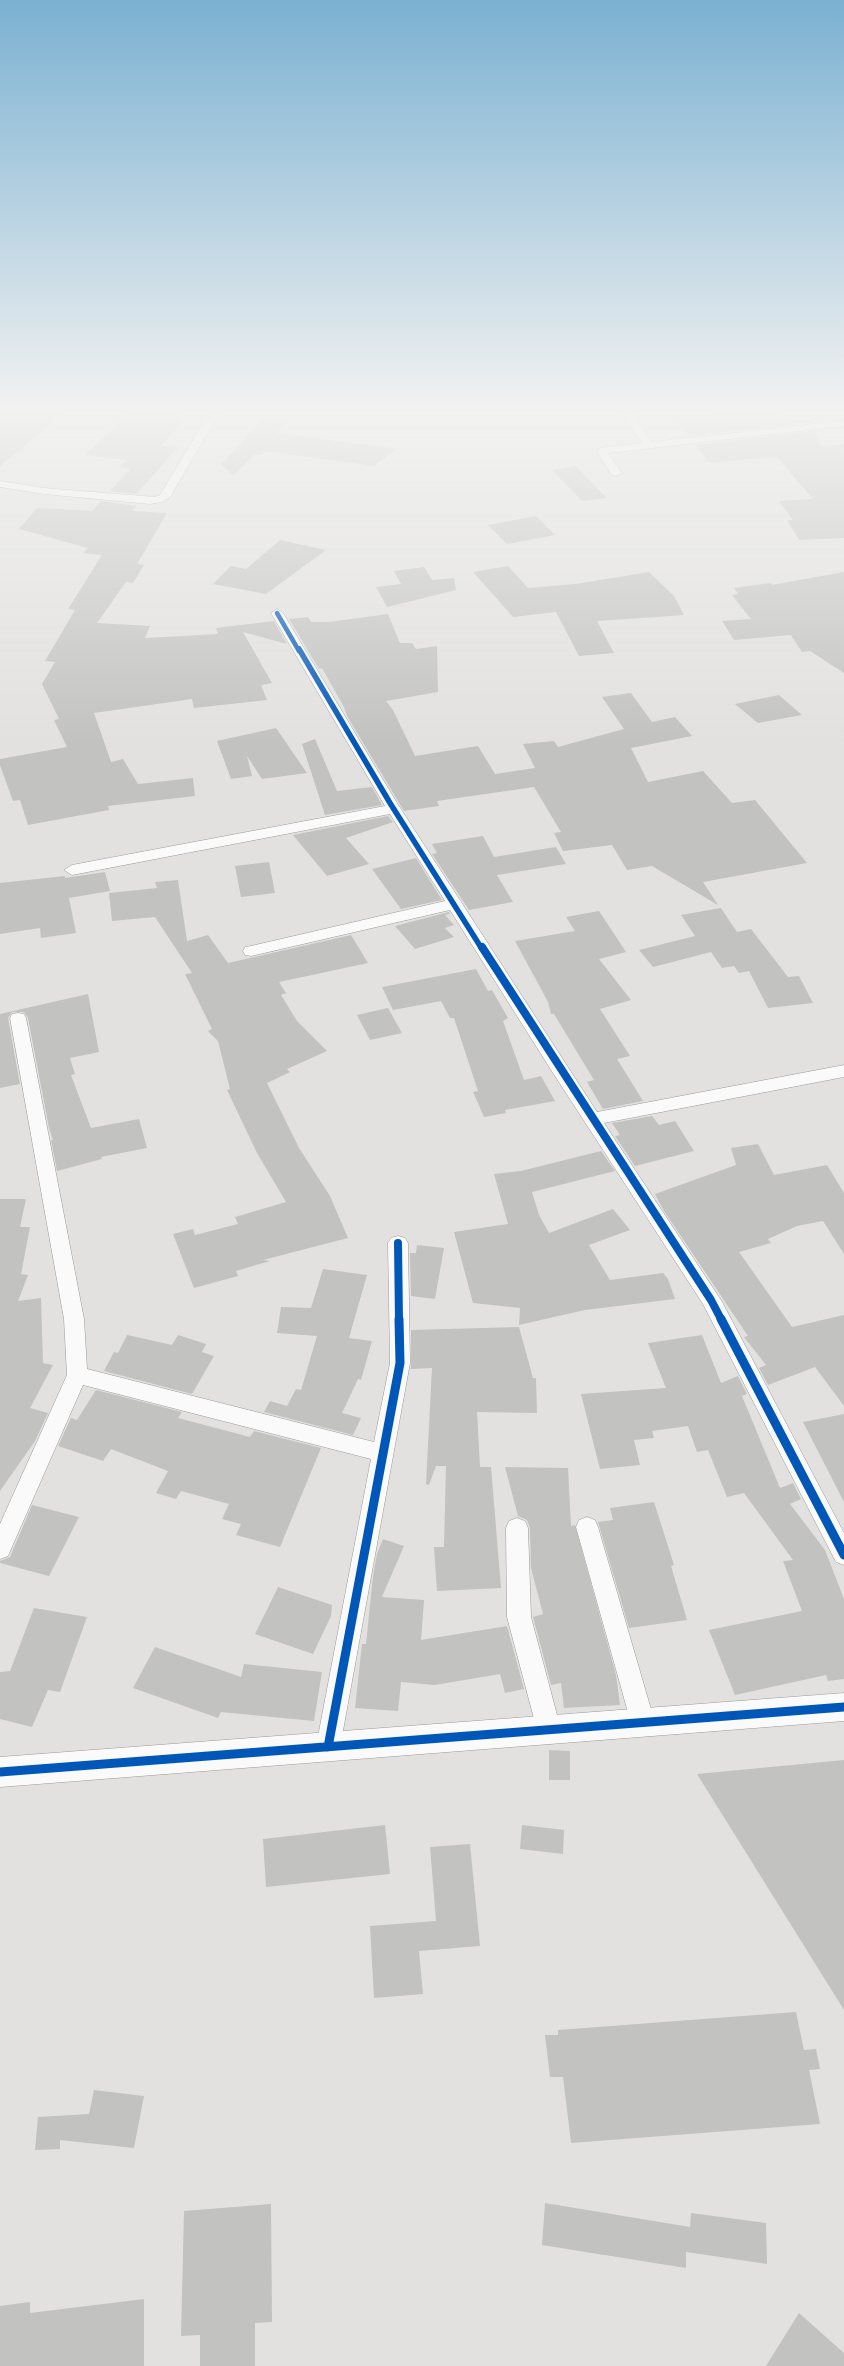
<!DOCTYPE html>
<style>
body{margin:0}
canvas{display:block;background:#e2e1df}
</style>
<canvas width="844" height="2366"></canvas>
<script>
const c = document.querySelector('canvas').getContext('2d');
c.lineJoin = 'round';
function paint(path, color) {
  c.fillStyle = color;
  c.fill(path, 'evenodd');
}
function toPath(rows) {
  const path = new Path2D();
  for (const r of rows) {
    path.moveTo(r[0], r[1]);
    for (let i = 2; i < r.length; i += 2) path.lineTo(r[i], r[i + 1]);
  }
  return path;
}
function stroke(path, color, width, dash) {
  c.strokeStyle = color;
  c.lineWidth = width;
  c.lineCap = dash ? 'butt' : 'round';
  c.setLineDash(dash || []);
  c.stroke(path);
}
const building = toPath([
 [0,412,65,412,0,466],
 [130,412,155,414,157,412,181,412,174,420,183,421,161,446,178,447,136,494,110,491,130,469,119,467,126,460,85,455],
 [714,412,779,412,782,419,813,420,813,422,689,436,677,421,716,418],
 [263,419,286,422,276,433,397,449,374,466,265,451,261,455,254,455,233,476,221,464],
 [816,431,821,447,844,444,844,538,799,540,787,520,793,520,779,501,813,499,777,457,709,463,696,445],
 [576,466,607,498,582,501,552,470],
 [101,501,136,506,132,511,167,513,137,564,144,565,133,583,126,582,97,623,150,626,145,638,218,634,216,628,274,621,287,644,243,632,272,683,261,685,267,700,194,708,192,699,94,713,111,762,123,759,138,784,193,778,195,796,108,806,109,810,28,825,20,800,13,801,0,765,0,759,67,747,54,720,59,719,42,684,55,662,45,661,75,610,68,609,102,555,83,553,88,548,19,529,37,508,92,511],
 [536,516,555,535,507,544,488,525],
 [280,540,326,550,266,594,213,584,231,566,246,569],
 [508,566,528,588,576,584,649,572,674,596,684,615,597,621,614,653,579,656,556,612,513,617,473,572],
 [424,567,432,580,454,578,456,590,387,607,376,587,401,584,394,571],
 [844,572,844,673,810,651,802,652,791,635,734,640,722,621,751,619,732,595,738,594,734,588,771,583,772,585],
 [388,614,400,643,412,643,416,649,437,646,438,692,386,701,393,710,415,756,478,746,495,774,535,768,523,744,554,741,558,747,624,729,602,697,631,693,652,722,675,717,692,736,631,748,648,782,703,771,732,803,755,800,807,863,703,882,718,905,652,866,627,870,612,845,563,851,554,833,561,832,534,787,437,801,439,806,404,811,347,716,344,707,322,668,319,669,289,619,308,617,311,622,329,622],
 [779,695,802,715,758,723,735,704],
 [276,728,307,773,262,779,247,756,252,776,231,779,217,741],
 [315,739,337,791,372,787,382,805,325,815,302,744],
 [388,816,393,822,346,838,369,864,327,876,293,835],
 [483,836,494,857,556,847,566,864,497,875,513,902,469,910,432,854,437,853,432,844],
 [416,858,442,900,401,909,372,869],
 [269,862,275,893,241,897,235,866],
 [105,872,110,891,69,898,76,933,41,938,40,928,0,934,0,883,65,876,65,878],
 [178,880,187,941,208,935,228,963,351,935,368,963,279,982,286,993,281,995,297,1021,327,1051,287,1069,290,1072,267,1083,299,1148,330,1196,348,1238,263,1260,270,1261,236,1271,238,1276,194,1288,173,1234,193,1229,195,1235,238,1224,235,1217,286,1202,257,1153,227,1090,230,1089,218,1041,208,1031,212,1029,185,974,192,973,155,917,112,921,109,893,157,888,155,882],
 [721,908,737,932,751,929,788,977,799,976,813,1003,768,1008,749,971,739,973,734,966,722,968,711,952,653,967,639,950,695,936,681,915],
 [599,911,626,952,599,959,631,1000,600,1009,630,1056,617,1059,643,1101,603,1109,587,1082,594,1080,554,1014,551,1014,548,1002,515,941,575,931,566,917],
 [449,912,450,914,445,915,454,925,445,928,454,937,415,949,395,926],
 [476,969,488,991,492,990,508,1018,503,1021,524,1080,541,1076,555,1101,505,1110,506,1113,484,1117,473,1092,478,1091,454,1018,450,1018,441,1001,393,1010,382,987],
 [88,994,99,1052,70,1058,75,1074,71,1075,91,1128,139,1119,147,1148,101,1157,102,1159,57,1171,51,1140,53,1140,49,1128,28,1018,24,1012,12,1012,8,1018,20,1084,0,1088,0,1014],
 [388,1008,402,1033,370,1040,357,1015],
 [652,1116,659,1125,675,1121,694,1151,635,1166,615,1136,620,1135,612,1123],
 [758,1144,774,1175,827,1165,844,1193,844,1254,823,1221,797,1226,768,1239,771,1243,739,1252,792,1327,844,1315,844,1406,815,1367,768,1385,759,1368,766,1365,744,1337,748,1336,664,1211,655,1194,736,1165,731,1148],
 [601,1151,615,1171,532,1192,539,1215,549,1233,613,1209,630,1230,589,1245,610,1280,663,1273,668,1279,675,1299,585,1310,519,1325,520,1308,473,1303,454,1232,508,1224,494,1174,521,1171],
 [0,1199,26,1199,20,1227,30,1227,21,1274,28,1275,18,1301,41,1298,43,1363,53,1365,30,1408,48,1413,35,1441,0,1491],
 [417,1245,444,1248,435,1299,411,1296,410,1253,416,1253],
 [323,1269,367,1275,349,1338,372,1341,361,1380,358,1379,342,1413,361,1418,353,1435,264,1412,270,1401,287,1406,296,1389,301,1390,317,1336,277,1333,281,1307,311,1308],
 [519,1327,533,1378,536,1378,537,1413,477,1412,480,1467,491,1467,501,1588,437,1591,434,1547,444,1547,446,1466,436,1466,429,1485,426,1484,432,1368,411,1369,411,1330],
 [127,1335,172,1345,178,1335,206,1344,202,1352,214,1356,192,1394,104,1371,114,1352,118,1353],
 [702,1335,721,1383,738,1376,747,1394,742,1396,780,1488,793,1483,801,1499,790,1504,825,1550,844,1599,844,1679,828,1681,826,1675,735,1695,709,1630,802,1611,783,1561,793,1560,744,1493,727,1497,708,1450,697,1452,688,1426,652,1431,654,1438,634,1440,640,1465,600,1469,581,1394,666,1388,648,1343],
 [96,1390,182,1412,178,1418,250,1437,254,1431,321,1448,280,1547,236,1535,241,1524,222,1519,229,1504,181,1491,176,1499,156,1493,168,1471,111,1449,103,1461,58,1446,71,1418,77,1420],
 [844,1414,844,1502,803,1422],
 [505,1467,568,1468,571,1526,575,1525,616,1675,620,1705,564,1708,561,1683,551,1685,533,1617,543,1614,531,1568,530,1528,527,1520,518,1516],
 [654,1502,674,1565,671,1566,687,1620,629,1628,598,1522,613,1520,610,1508],
 [32,1505,79,1517,49,1576,0,1563,0,1561,10,1557],
 [383,1539,404,1546,382,1597,424,1600,421,1640,507,1626,524,1689,505,1693,500,1674,435,1685,401,1682,398,1711,355,1708,362,1644,366,1644,373,1576,377,1554],
 [278,1587,332,1605,331,1616,313,1654,255,1634],
 [34,1608,87,1617,60,1692,48,1690,32,1727,0,1719,0,1672,10,1671],
 [155,1647,241,1677,244,1664,322,1672,314,1721,221,1712,218,1718,133,1688],
 [549,1750,570,1751,570,1780,549,1780],
 [844,1760,844,2010,697,1774],
 [385,1825,390,1874,266,1887,263,1839],
 [522,1825,564,1830,563,1854,520,1849],
 [470,1844,480,1946,419,1951,423,1994,374,1998,370,1926,436,1921,430,1847],
 [796,2012,804,2050,816,2049,820,2069,809,2070,820,2124,571,2143,563,2077,550,2077,545,2035,558,2035,558,2030],
 [94,2090,144,2096,134,2148,60,2140,60,2149,35,2150,38,2117,89,2114],
 [545,2203,690,2227,691,2213,766,2223,767,2264,686,2252,686,2268,542,2245],
 [271,2204,272,2322,255,2323,255,2366,200,2366,200,2335,181,2336,184,2211],
 [144,2299,144,2366,0,2366,0,2306,30,2302,30,2313],
 [799,2313,844,2353,844,2366,766,2366]
]);
const minor = toPath([
 [210,412,220,412,170,497,162,502,150,504,44,494,0,487,0,481,44,488,155,497,160,495,210,412],
 [621,412,631,412,652,442,841,421,844,422,844,426,608,453,622,473,616,476,612,475,598,453,600,448,642,443,621,412],
 [277,609,283,613,397,803,597,1112,844,1065,844,1077,604,1123,721,1300,844,1533,844,1565,836,1562,703,1304,553,1073,450,910,251,956,245,955,243,951,245,947,251,946,445,901,390,814,72,875,64,870,72,865,385,806,271,613,277,609],
 [18,1013,24,1014,26,1018,84,1319,87,1369,374,1442,390,1363,388,1243,391,1238,398,1236,405,1238,408,1243,410,1363,340,1747,337,1755,328,1759,319,1755,316,1747,371,1459,83,1385,11,1549,8,1556,0,1559,0,1524,67,1375,64,1319,10,1018,12,1014,18,1013],
 [587,1517,595,1520,598,1527,655,1723,652,1731,643,1734,634,1731,631,1723,576,1527,579,1520,587,1517],
 [517,1518,525,1521,528,1528,531,1617,561,1730,558,1738,549,1741,540,1738,537,1730,507,1617,506,1528,509,1521,517,1518]
]);
const tertiary = toPath([
 [844,1693,844,1721,0,1787,0,1757,844,1693]
]);
const cyclewayFar3 = toPath([
 [277,613,299,651]
]);
const cyclewayFar2 = toPath([
 [299,649,390,803,482,949]
]);
const cyclewayFar1 = toPath([
 [482,947,711,1300,722,1321],
 [398,1243,399,1321]
]);
const cycleway = toPath([
 [721,1319,844,1555],
 [328,1747,400,1363,399,1319],
 [0,1772,844,1707]
]);
paint(building, '#c2c2c0');
stroke(minor, '#9a9a98', 1);
stroke(tertiary, '#9a9a98', 1);
paint(minor, '#fbfafa');
paint(tertiary, '#fbfafa');
stroke(cyclewayFar3, '#0057b8', 4.5);
stroke(cyclewayFar2, '#0057b8', 5.5);
stroke(cyclewayFar1, '#0057b8', 8);
stroke(cycleway, '#0057b8', 9);
const sky = c.createLinearGradient(0, 0, 0, 743);
sky.addColorStop(0, '#7bb1d2');
sky.addColorStop(0.55, '#f2f2f1');
sky.addColorStop(1, '#f2f2f100');
c.fillStyle = sky;
c.fillRect(0, 0, 844, 743);
</script>
